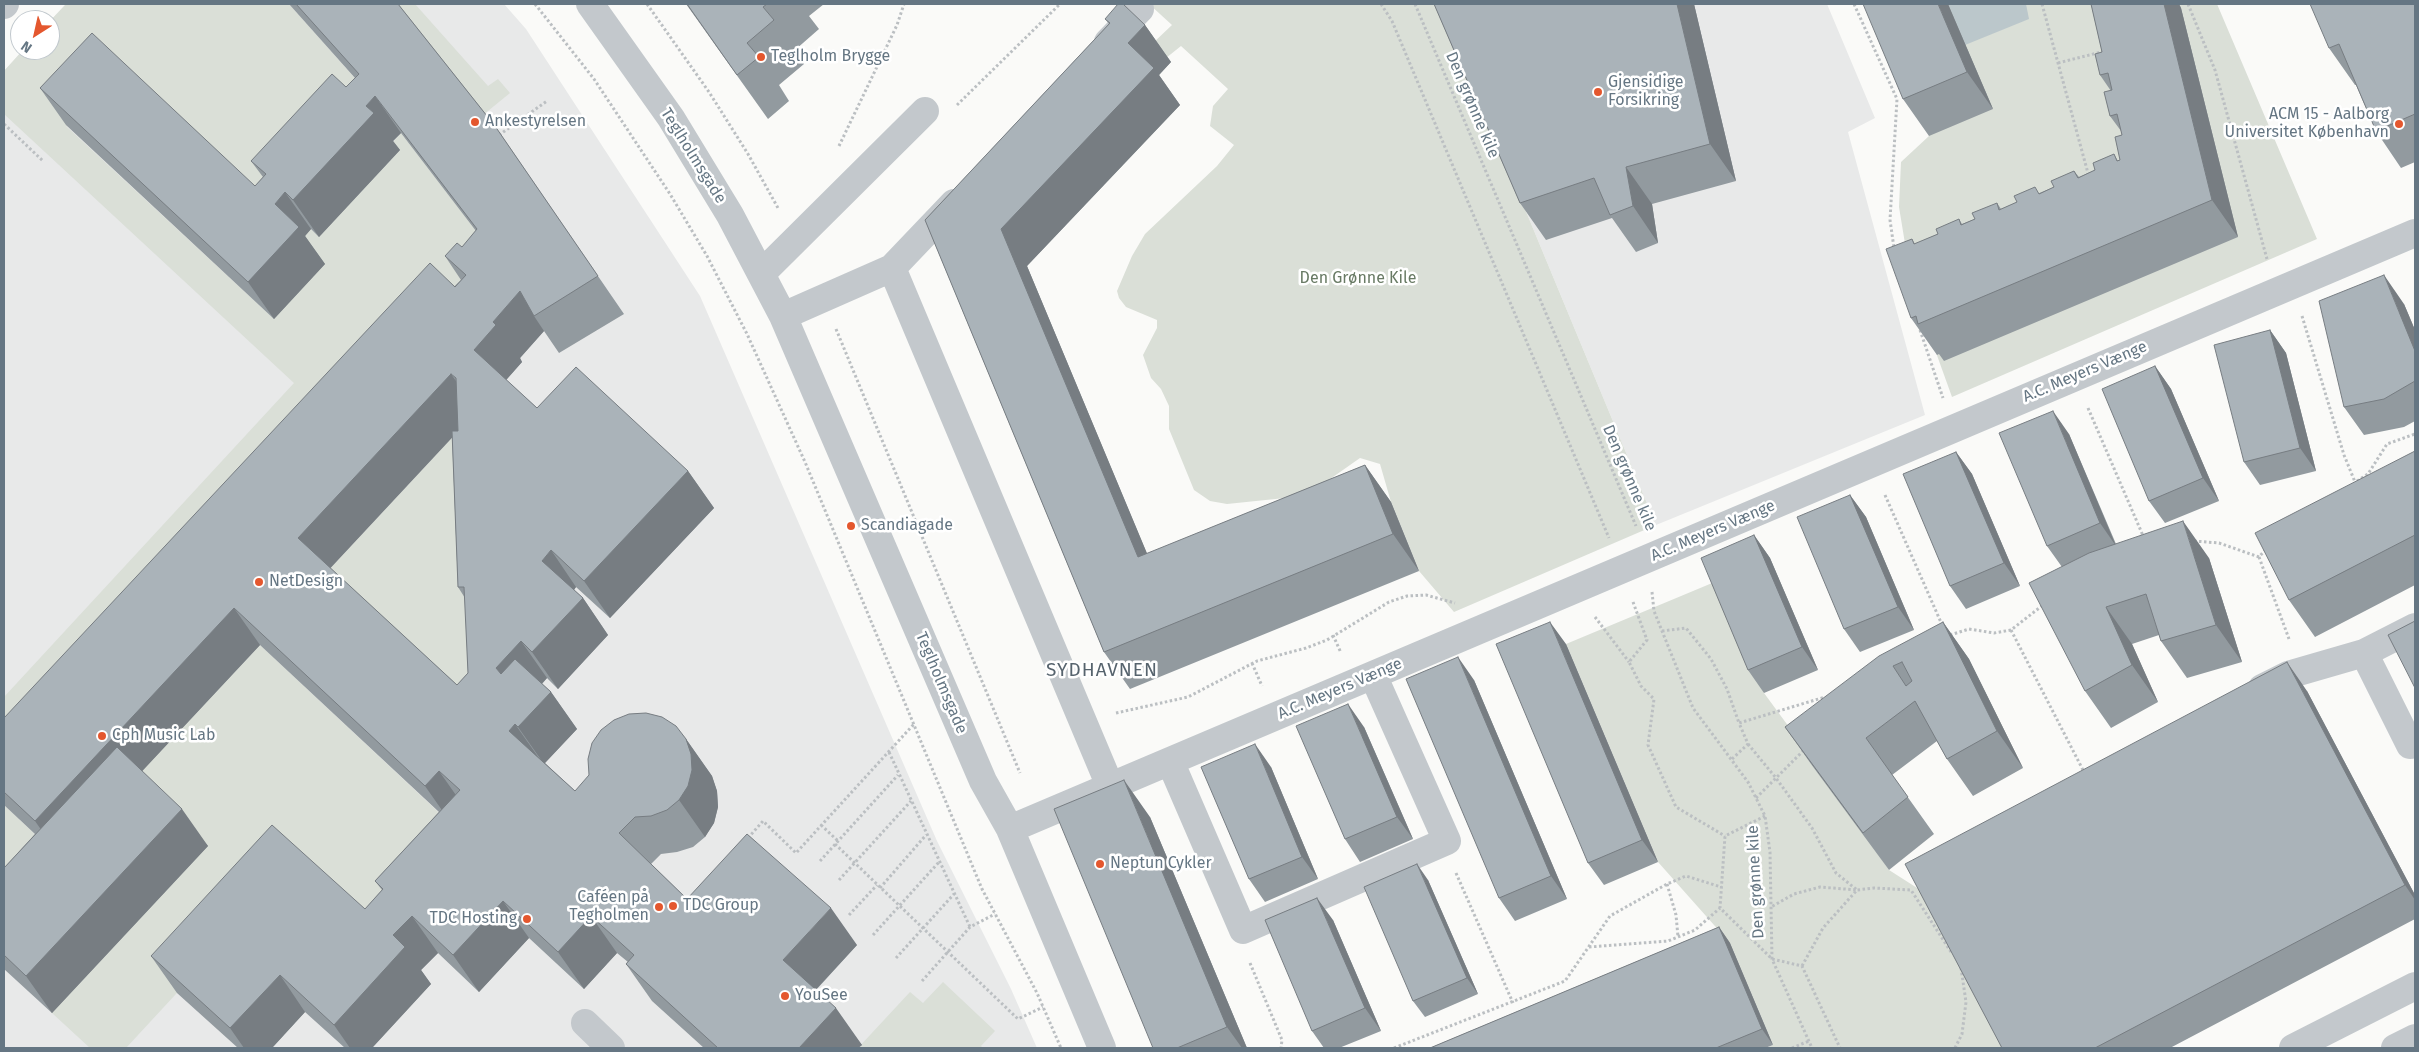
<!DOCTYPE html>
<meta charset="utf-8">
<style>
body{margin:0}
#map{position:relative;width:2419px;height:1052px;overflow:hidden;background:#fafaf8;font-family:"Fira Sans",sans-serif}
canvas{display:block}
.frame{position:absolute;inset:0;border:5px solid #657683;pointer-events:none}
.north{position:absolute;left:10px;top:10px;width:50px;height:50px;box-sizing:border-box;background:#fff;border:1px solid #c1c8cd;border-radius:50%;rotate:215deg;font-size:14px;font-weight:700;line-height:20px;text-align:center;color:#657683}
.north::after{content:'';display:block;margin:auto;width:18px;height:22px;background:#e4572e;clip-path:polygon(50% 0,100% 100%,50% 72%,0 100%)}
</style>
<div id="map">
<canvas width="2419" height="1052"></canvas>
<div class="frame"></div>
<div class="north">N</div>
</div>
<script>
const c = document.querySelector('canvas').getContext('2d');
c.lineJoin = 'round';
function paint(path, color) {
  c.fillStyle = color;
  c.fill(path, 'evenodd');
}
function toPath(rows) {
  const path = new Path2D();
  for (const r of rows) {
    path.moveTo(r[0], r[1]);
    for (let i = 2; i < r.length; i += 2) path.lineTo(r[i], r[i + 1]);
  }
  return path;
}
function stroke(path, color, width, dash) {
  c.strokeStyle = color;
  c.lineWidth = width;
  c.lineCap = dash ? 'butt' : 'round';
  c.setLineDash(dash || []);
  c.stroke(path);
}
function write(font, color, halo, rows, align = 'center') {
  c.font = font + ' "Fira Sans",sans-serif';
  c.lineWidth = 5;
  c.setLineDash([]);
  c.textBaseline = 'middle';
  c.strokeStyle = halo;
  c.fillStyle = color;
  for (const [text, x, y, turn = 0] of rows) {
    c.save();
    c.translate(x, y);
    c.rotate((+turn || 0) * Math.PI / 180);
    c.textAlign = isNaN(turn) ? turn : align;
    if (halo) c.strokeText(text, 0, 0);
    c.fillText(text, 0, 0);
    c.restore();
  }
}
const built = toPath([
 [66,4,504,4,526,29,700,296,937,841,1011,989,1037,1048,4,1048,4,71,23,50,50,50,50,21],
 [1440,4,1827,4,1875,118,1848,132,1925,415,1656,525]
]);
const green = toPath([
 [66,4,289,4,384,111,277,198,66,126,274,319,300,241,311,229,319,236,400,150,392,143,401,133,503,266,4,783,4,697,294,383,4,114,4,71,23,50,50,50,50,21],
 [391,4,415,4,488,86,498,79,510,93,483,115],
 [1149,4,1440,4,1656,525,1454,612,1419,571,1391,502,1380,464,1360,458,1323,484,1285,498,1227,504,1210,501,1194,490,1169,429,1169,406,1161,389,1151,378,1143,355,1157,328,1157,320,1126,307,1119,298,1117,291,1132,256,1145,234,1217,166,1234,145,1210,126,1213,106,1228,89,1181,46,1166,58,1152,44,1172,25],
 [1948,4,2217,4,2317,239,1952,397,1912,286,1899,207,1901,162,1929,136],
 [477,411,482,722,324,575],
 [1717,581,1764,693,1814,761,1889,870,1925,893,2007,1048,1765,1048,1773,1045,1730,943,1658,862,1566,644],
 [260,645,450,823,391,946,298,862,126,1048,90,1048,52,1013,4,933,4,805,60,858],
 [943,982,995,1031,981,1046,983,1048,858,1048,910,992,923,1003]
]);
const water = toPath([
 [1948,4,2026,4,2029,19,1965,45]
]);
const path = toPath([
 [535,4,594,79,670,194,707,256,747,334,805,462,982,889,1037,993,1061,1048],
 [647,4,709,92,748,154,778,208],
 [1381,4,1392,21,1609,538],
 [1415,4,1636,526],
 [1854,4,1897,99,1890,220,1894,248],
 [2042,4,2089,177],
 [2188,4,2215,70,2267,259],
 [2058,63,2105,51],
 [957,105,1060,4],
 [4,124,43,161],
 [499,135,547,101],
 [839,146,897,25,904,4],
 [2302,316,2344,455,2355,482],
 [836,329,1020,773],
 [1920,330,1943,398],
 [2088,408,2144,538],
 [2357,481,2368,474,2387,444,2415,434],
 [1885,495,1943,627],
 [2194,541,2219,543,2259,557,2266,549],
 [2259,557,2289,639],
 [1652,592,1654,611,1693,708,1748,782,1765,816,1770,852,1772,959,1812,1048],
 [1633,602,1647,640,1629,662,1641,686,1654,699,1648,745,1676,807,1725,836],
 [1595,617,1629,662],
 [2011,630,2084,772],
 [1662,631,1686,628,1711,659,1727,689,1739,723],
 [1333,635,1341,653],
 [1950,635,1969,629,1994,633,2011,630,2043,605],
 [1252,663,1262,686],
 [1116,713,1188,697,1257,661,1306,648,1327,640,1389,602,1407,596,1426,595,1455,603],
 [1748,744,1776,778,1812,828,1836,873,1857,890,1820,887,1794,894,1771,907],
 [889,752,970,927],
 [1732,759,1748,744,1739,723,1825,697],
 [1756,798,1805,749],
 [1765,816,1725,836,1720,908,1772,959,1802,966,1840,1048],
 [821,825,838,841],
 [748,838,763,821,796,853,914,724],
 [835,844,1018,1019,1043,1007],
 [820,861,898,775],
 [1456,873,1513,1003],
 [839,880,911,801],
 [1667,884,1676,915,1678,937],
 [880,888,926,835],
 [849,915,877,885],
 [873,935,939,862],
 [1589,947,1668,941,1695,930,1720,908],
 [896,958,954,894],
 [1250,963,1282,1040,1281,1048],
 [1802,966,1823,928,1857,890,1874,888,1911,890,1951,952],
 [922,981,970,927,995,914],
 [1394,1048,1565,981,1610,916,1667,884,1686,876,1721,887],
 [1792,1048,1809,1041],
 [1955,1048,1962,1034,1966,1002,1961,968]
]);
const minor = toPath([
 [590,4,671,118,730,215,783,316,983,781,1010,829,1102,1048],
 [4,5,5,4],
 [1108,42,1140,9],
 [892,268,1110,786],
 [761,274,925,111],
 [783,316,892,268,954,203],
 [2364,653,2410,745],
 [2262,688,2288,675,2364,653,2415,627],
 [1170,761,1243,930,1447,841,1373,675],
 [1010,829,2415,233],
 [585,1023,611,1048],
 [2293,1048,2415,986],
 [2395,1048,2415,1038]
]);
const wall = toPath([
 [289,4,398,4,495,126,624,314,559,353,544,331,520,358,522,362,506,380,537,408,688,471,714,508,610,618,576,587,574,590,583,598,608,635,558,689,547,678,542,684,551,692,577,729,545,763,575,791,686,739,712,776,717,791,718,807,714,823,705,837,693,847,677,852,661,854,651,864,687,899,857,945,816,990,862,1045,858,1048,704,1048,652,1001,626,964,628,962,617,953,584,989,529,938,479,992,438,953,421,970,431,984,372,1048,345,1048,305,1012,272,1048,238,1048,177,993,151,956,365,909,382,890,375,881,439,812,260,645,142,771,208,846,52,1013,4,969,4,868,35,834,4,805,4,718,461,280,445,256,462,247,476,231,401,133,393,141,400,150,319,237,311,229,305,236,325,264,274,319,66,125,40,88,255,186,263,177,251,161,346,87,355,78],
 [452,437,458,587,465,598,468,673,457,685,330,568],
 [686,4,824,4,809,16,819,29,795,50,804,64,779,85,789,101,768,119],
 [1434,4,1694,4,1736,181,1652,204,1658,243,1636,252,1612,218,1546,240,1520,203],
 [1948,4,1993,109,1929,136,1903,99],
 [2091,4,2179,4,2181,8,2238,237,1944,361,1939,354,1937,355,1911,318,1912,239,1915,244,1938,234,1959,219,1962,224,1975,219,1997,203,2001,209,2054,187,2074,171,2079,177,2095,170,2114,154,2118,161,2120,160,2122,135,2121,131,2110,116,2111,91,2100,75,2102,52],
 [2415,4,2415,162,2401,168,2376,131,2356,85,2355,85,2329,48],
 [1105,19,1145,25,1171,62,1159,75,1180,105,1027,266,1147,554,1365,465,1391,502,1419,571,1130,689,1104,652,925,220,1109,24],
 [2404,304,2415,330,2415,421,2404,427,2364,435,2344,407],
 [2270,330,2286,353,2316,471,2260,485,2244,462],
 [2155,366,2171,389,2219,501,2165,523,2149,501],
 [2069,434,2116,544,2209,558,2242,662,2187,678,2161,641,2159,635,2132,644,2158,702,2111,728,2085,691,2062,567,2047,546],
 [2415,451,2415,585,2315,637,2289,600],
 [1956,452,1972,474,2020,586,1966,609,1950,586],
 [1850,495,1866,517,1914,630,1860,652,1844,629],
 [1754,535,1770,558,1818,670,1764,693,1748,670],
 [1943,622,1969,659,2023,768,1973,796,1947,759,1937,741,1892,775,1934,834,1889,870,1811,764,1785,727],
 [1566,644,1658,862,1604,885,1588,863],
 [1474,680,1567,899,1515,921,1499,898],
 [2307,691,2415,895,2415,919,2170,1048,2002,1048],
 [1364,727,1413,839,1360,862,1345,839],
 [1271,767,1318,879,1265,902,1249,879],
 [1150,817,1247,1048,1153,1048],
 [1428,880,1478,994,1425,1017,1413,1001],
 [1333,920,1381,1031,1339,1048,1324,1048,1312,1031],
 [1719,927,1730,943,1773,1045,1765,1048,1430,1048]
]);
const shadedWall = toPath([
 [1677,4,1694,4,1736,181,1710,144],
 [1938,4,1948,4,1993,109,1967,72],
 [2164,4,2179,4,2181,8,2238,237,2212,200],
 [1145,25,1171,62,1159,75,1180,105,1027,266,1164,594,1138,557,1001,229,1128,43],
 [375,96,401,133,393,141,400,150,319,237,293,200,366,106],
 [1626,167,1652,204,1658,243,1633,206],
 [285,192,311,229,305,236,325,264,274,319,248,282,275,204],
 [2384,275,2404,304,2415,330,2415,351],
 [520,291,534,316,544,331,520,358,522,362,500,387,474,350,493,322],
 [2270,330,2286,353,2316,471,2300,448],
 [2155,366,2171,389,2219,501,2203,478],
 [451,374,477,411,324,575,298,538],
 [2053,411,2069,434,2116,546,2100,523],
 [1956,452,1972,474,2020,586,2004,563],
 [1365,465,1391,502,1419,571,1393,534],
 [688,471,714,508,610,618,584,581],
 [1850,495,1866,517,1914,630,1898,607],
 [2183,521,2209,558,2242,662,2216,625],
 [1754,535,1770,558,1818,670,1802,647],
 [551,550,576,587,568,598,542,561],
 [583,598,608,635,558,689,532,652],
 [2106,607,2132,644,2158,702,2132,665],
 [234,608,260,645,61,858,35,821],
 [1550,622,1566,644,1658,862,1642,840],
 [1943,622,1969,659,2023,768,1997,731],
 [521,641,547,678,522,705,496,668],
 [1458,657,1474,680,1567,899,1551,876],
 [2287,662,2307,691,2415,895,2415,900,2405,885],
 [551,692,577,729,544,764,518,727],
 [1348,704,1364,727,1413,839,1397,817],
 [515,724,541,761,509,731],
 [686,739,712,776,717,791,718,807,714,823,705,837,679,800],
 [1255,744,1271,767,1318,879,1302,857],
 [439,771,465,808,451,823,425,786],
 [1124,780,1150,817,1247,1048,1242,1048,1227,1027],
 [182,809,208,846,52,1013,26,976],
 [1417,864,1428,880,1478,994,1467,978],
 [1317,898,1333,920,1381,1031,1365,1008],
 [503,901,529,938,479,992,453,955],
 [831,908,857,945,809,997,783,960],
 [412,916,438,953,421,970,431,984,372,1048,350,1048,334,1025,393,935],
 [591,916,617,953,584,989,558,952],
 [1719,927,1730,943,1773,1045,1762,1029],
 [280,975,305,1012,272,1048,244,1048,230,1028],
 [836,1008,862,1045,858,1048,799,1048]
]);
const building = toPath([
 [296,4,398,4,495,126,598,276,534,316,520,291,493,322,496,325,474,350,537,408,576,367,688,471,584,581,551,550,542,561,583,598,532,652,521,641,496,668,501,674,515,659,551,692,518,727,515,724,509,731,575,791,589,775,588,759,592,743,601,730,614,720,629,714,646,713,662,717,676,726,686,739,691,754,692,770,688,786,679,800,667,810,651,816,635,817,619,833,687,899,747,834,831,908,783,960,836,1008,799,1048,718,1048,626,964,634,955,591,916,558,952,503,901,453,955,412,916,393,935,405,947,334,1025,280,975,230,1028,151,956,272,825,365,909,383,889,375,881,460,790,439,771,425,786,234,608,35,821,4,792,4,718,430,263,455,287,466,275,445,256,457,243,462,247,477,229,375,96,366,106,374,113,293,200,285,192,275,204,299,227,248,282,40,88,92,33,255,186,266,174,251,161,332,74,346,87,359,74,296,4],
 [451,374,456,378,458,431,452,431,458,587,464,587,468,673,457,685,298,538,451,374],
 [687,4,767,4,763,7,774,20,747,43,759,57,737,75,687,4],
 [1118,4,1123,4,1145,25,1128,43,1154,68,1001,229,1138,557,1365,465,1393,534,1104,652,925,220,1110,23,1105,19,1118,4],
 [1434,4,1677,4,1710,144,1626,167,1633,206,1610,215,1594,178,1520,203,1434,4],
 [1863,4,1938,4,1967,72,1903,99,1863,4],
 [2091,4,2164,4,2212,200,1918,324,1916,316,1911,318,1886,249,1912,239,1914,244,1938,234,1936,229,1959,219,1961,225,1975,219,1972,213,1997,203,1999,210,2017,202,2014,196,2035,187,2039,194,2054,187,2051,181,2074,171,2078,178,2095,170,2093,163,2114,154,2117,161,2120,160,2115,137,2122,135,2117,114,2110,116,2104,92,2112,90,2108,73,2100,75,2095,54,2102,52,2091,4],
 [2310,4,2415,4,2415,114,2376,131,2339,44,2329,48,2310,4],
 [2384,275,2415,351,2415,381,2384,399,2344,407,2319,301,2384,275],
 [2270,330,2300,448,2244,462,2214,345,2270,330],
 [2155,366,2203,478,2149,501,2102,389,2155,366],
 [2053,411,2100,523,2047,546,1999,433,2053,411],
 [2415,451,2415,535,2289,600,2255,533,2415,451],
 [1956,452,2004,563,1950,586,1903,474,1956,452],
 [1850,495,1898,607,1844,629,1797,517,1850,495],
 [2183,521,2216,625,2161,641,2146,594,2106,607,2132,665,2085,691,2029,583,2089,553,2183,521],
 [1754,535,1802,647,1748,670,1701,558,1754,535],
 [2415,621,2415,688,2388,635,2415,621],
 [1550,622,1642,840,1588,863,1496,644,1550,622],
 [1943,622,1997,731,1947,759,1915,701,1866,738,1908,797,1863,833,1785,727,1879,656,1943,622],
 [1902,662,1912,681,1906,686,1893,666,1902,662],
 [1458,657,1551,876,1499,898,1406,679,1458,657],
 [2287,662,2405,885,2095,1048,2002,1048,1905,864,2287,662],
 [1348,704,1397,817,1345,839,1296,726,1348,704],
 [1255,744,1302,857,1249,879,1201,767,1255,744],
 [117,747,182,809,26,976,4,955,4,868,117,747],
 [1124,780,1227,1027,1177,1048,1153,1048,1054,809,1124,780],
 [1417,864,1467,978,1413,1001,1364,887,1417,864],
 [1317,898,1365,1008,1312,1031,1265,920,1317,898],
 [1719,927,1762,1029,1716,1048,1430,1048,1719,927]
]);
const markers = [
 [761,57,5,"#e4572e"],
 [1598,92,5,"#e4572e"],
 [475,122,5,"#e4572e"],
 [2399,124,5,"#e4572e"],
 [851,526,5,"#e4572e"],
 [259,582,5,"#e4572e"],
 [102,736,5,"#e4572e"],
 [1100,864,5,"#e4572e"],
 [673,906,5,"#e4572e"],
 [659,907,5,"#e4572e"],
 [527,919,5,"#e4572e"],
 [785,996,5,"#e4572e"]
];
const poiNames = [
 ["Teglholm Brygge",771,57],
 ["Gjensidige",1608,83],
 ["Forsikring",1608,101],
 ["ACM 15 - Aalborg",2389,115,"right"],
 ["Universitet København",2389,133,"right"],
 ["Ankestyrelsen",485,122],
 ["Scandiagade",861,526],
 ["NetDesign",269,582],
 ["Cph Music Lab",112,736],
 ["Neptun Cykler",1110,864],
 ["Caféen på",649,898,"right"],
 ["Tegholmen",649,916,"right"],
 ["TDC Group",683,906],
 ["TDC Hosting",517,919,"right"],
 ["YouSee",795,996]
];
const streetNames = [
 ["Den grønne kile",1472,105,67],
 ["Teglholmsgade",693,156,58],
 ["A.C. Meyers Vænge",2085,372,-23],
 ["Den grønne kile",1629,478,67],
 ["A.C. Meyers Vænge",1713,531,-23],
 ["Teglholmsgade",941,683,67],
 ["A.C. Meyers Vænge",1340,689,-23],
 ["Den grønne kile",1756,882,-93]
];
const parkNames = [
 ["Den Grønne Kile",1358,279]
];
const quarterNames = [
 ["SYDHAVNEN",1102,671]
];
paint(built, '#e8e9e9');
paint(green, '#dadfd7');
paint(water, '#bbc7cb');
stroke(path, '#bbbfc2', 3, [2.5, 2.5]);
stroke(minor, '#c3c8cc', 28);
paint(wall, '#929a9f');
paint(shadedWall, '#777d82');
paint(building, '#aab3b9');
stroke(building, '#777d82', 1);
for (const [x, y, r, color] of markers) {
  const dot = new Path2D();
  dot.arc(x, y, r, 0, 2 * Math.PI);
  c.fillStyle = color;
  c.fill(dot);
  stroke(dot, '#fff', 2);
}
write('16px', '#657683', '#fff', poiNames, 'left');
write('16px', '#657683', '#fff', streetNames);
write('16px', '#687a64', '#fff', parkNames);
c.letterSpacing = '1px';
write('19px', '#57646e', '#fff', quarterNames);
c.letterSpacing = '0px';
</script>
